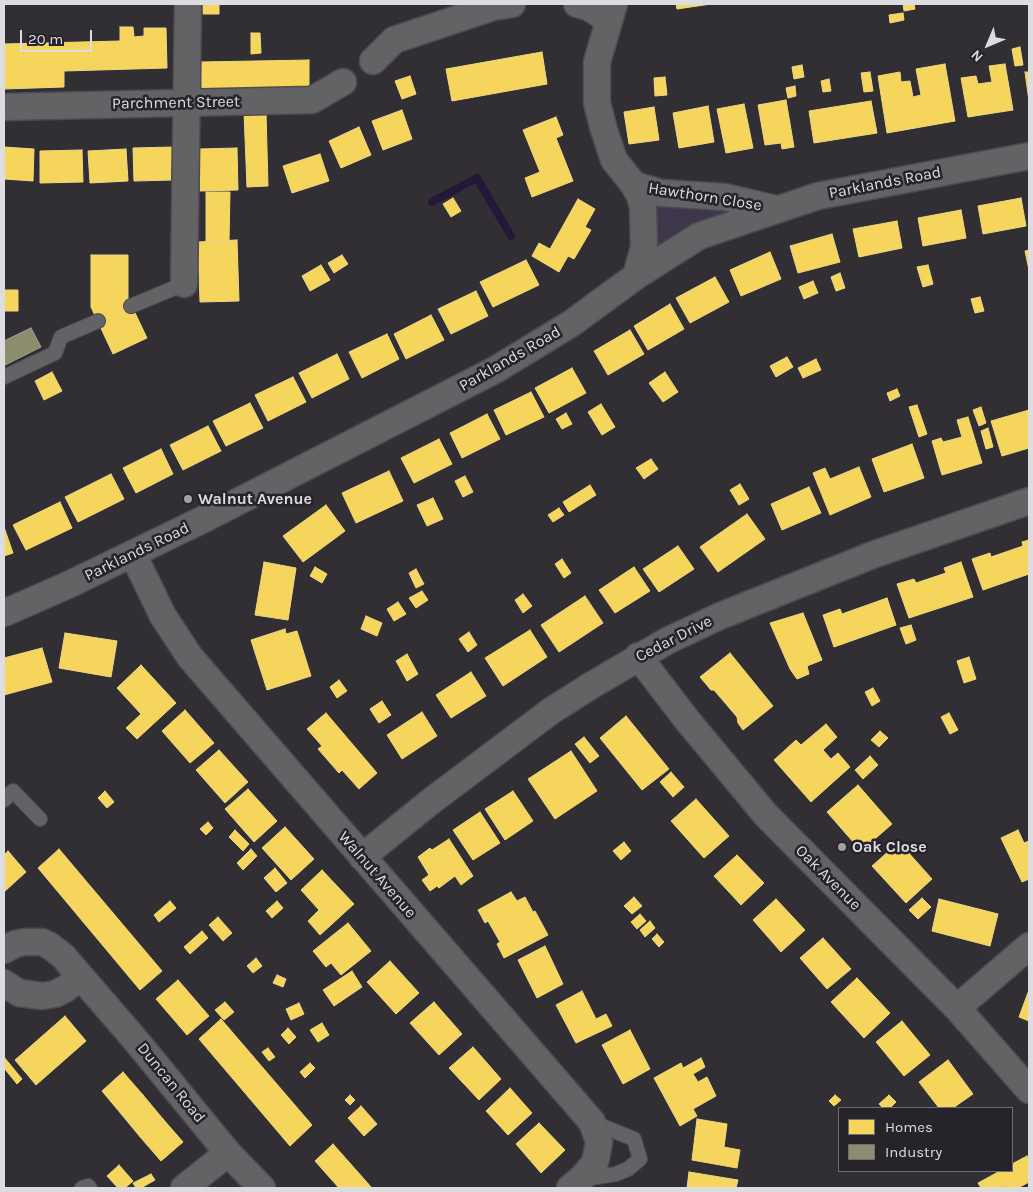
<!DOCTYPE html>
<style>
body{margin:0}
#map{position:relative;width:1033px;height:1192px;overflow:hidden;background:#312f33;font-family:Karla,sans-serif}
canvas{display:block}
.frame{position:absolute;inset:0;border:5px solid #dddce0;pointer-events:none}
.legend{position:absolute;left:838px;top:1107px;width:175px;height:65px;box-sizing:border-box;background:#26242a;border:1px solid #6f6e73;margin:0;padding:6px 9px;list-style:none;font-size:15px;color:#dddce0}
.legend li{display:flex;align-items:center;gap:10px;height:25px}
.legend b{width:25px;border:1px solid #6f6e73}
.north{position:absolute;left:963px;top:20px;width:50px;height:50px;-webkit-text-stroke:4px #26242a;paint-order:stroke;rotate:225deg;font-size:14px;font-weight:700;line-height:20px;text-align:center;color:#dddce0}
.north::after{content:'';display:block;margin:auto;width:18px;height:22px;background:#dddce0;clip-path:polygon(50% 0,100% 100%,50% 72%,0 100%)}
.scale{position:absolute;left:20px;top:30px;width:72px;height:22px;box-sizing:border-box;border:2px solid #dddce0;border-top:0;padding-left:6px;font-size:15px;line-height:18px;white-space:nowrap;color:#dddce0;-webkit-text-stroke:4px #26242a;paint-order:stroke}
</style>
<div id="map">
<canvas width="1033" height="1192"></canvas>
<div class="frame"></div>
<ul class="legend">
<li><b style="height:14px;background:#f6d55c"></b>Homes</li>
<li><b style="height:14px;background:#8c8c6e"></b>Industry</li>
</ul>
<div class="north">N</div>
<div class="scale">20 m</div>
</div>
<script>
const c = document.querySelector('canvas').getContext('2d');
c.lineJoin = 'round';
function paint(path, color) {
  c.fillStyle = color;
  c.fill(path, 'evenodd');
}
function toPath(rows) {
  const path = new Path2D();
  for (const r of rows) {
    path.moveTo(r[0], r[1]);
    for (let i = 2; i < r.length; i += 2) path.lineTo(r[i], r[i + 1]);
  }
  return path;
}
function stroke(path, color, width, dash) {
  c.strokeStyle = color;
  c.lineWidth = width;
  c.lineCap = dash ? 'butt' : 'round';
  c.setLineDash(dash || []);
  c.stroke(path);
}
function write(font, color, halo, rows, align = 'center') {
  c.font = font + ' Karla,sans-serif';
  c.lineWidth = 5;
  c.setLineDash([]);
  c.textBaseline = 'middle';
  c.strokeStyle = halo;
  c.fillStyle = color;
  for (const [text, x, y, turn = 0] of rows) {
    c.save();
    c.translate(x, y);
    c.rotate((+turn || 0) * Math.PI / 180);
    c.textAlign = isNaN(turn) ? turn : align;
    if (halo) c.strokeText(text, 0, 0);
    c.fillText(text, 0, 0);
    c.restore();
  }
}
const green = toPath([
 [650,197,738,212,653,252]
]);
const homes = toPath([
 [203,4,219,4,219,14,203,14,203,4],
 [676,4,711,4,677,9,676,4],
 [903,4,914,4,915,9,904,11,903,4],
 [903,13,904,20,890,23,889,15,903,13],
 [120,27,133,27,134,37,144,36,144,28,166,28,167,68,64,71,64,87,4,89,4,44,120,41,120,27],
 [251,33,260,33,261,53,251,54,251,33],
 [1020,47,1023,65,1015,66,1012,49,1020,47],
 [542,52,547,84,452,101,446,69,542,52],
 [309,60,309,89,202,92,201,62,309,60],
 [945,64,955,121,887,133,878,76,900,72,901,82,910,81,913,97,921,95,916,69,945,64],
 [1005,64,1013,110,968,117,961,78,976,76,978,84,992,82,989,66,1005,64],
 [802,65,804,77,794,79,792,67,802,65],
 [870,72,873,91,864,92,861,73,870,72],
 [1025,72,1029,72,1029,101,1025,72],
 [410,76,416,94,402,99,395,81,410,76],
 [665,77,667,95,655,96,654,78,665,77],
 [829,79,831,91,823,92,821,81,829,79],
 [795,86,796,96,788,98,786,88,795,86],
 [786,100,794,147,782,149,781,143,765,145,758,105,786,100],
 [871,101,877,133,814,143,809,111,871,101],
 [744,104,753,148,726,153,717,109,744,104],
 [708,106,714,142,679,148,673,113,708,106],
 [654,107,659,140,629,144,624,112,654,107],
 [402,110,412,139,383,150,372,121,402,110],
 [266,112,268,186,247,187,244,113,266,112],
 [556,117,563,135,556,138,573,181,532,197,525,178,540,172,523,130,556,117],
 [359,127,371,155,341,168,329,141,359,127],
 [4,147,34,149,33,181,4,179,4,147],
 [174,147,173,180,134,181,133,148,174,147],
 [237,148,238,190,200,191,199,149,237,148],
 [126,149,128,181,90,183,88,151,126,149],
 [82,150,83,182,40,183,40,151,82,150],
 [320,154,329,181,292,193,283,166,320,154],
 [206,192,230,192,229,241,206,241,206,192],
 [453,198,461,211,451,217,443,204,453,198],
 [1021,198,1026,226,983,234,978,206,1021,198],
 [578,199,595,209,585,227,591,230,574,259,568,256,559,272,532,256,539,243,550,249,578,199],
 [961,210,966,238,923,246,918,218,961,210],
 [897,221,902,248,859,257,853,229,897,221],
 [832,234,840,262,798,273,790,246,832,234],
 [237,240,239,301,200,302,198,242,237,240],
 [1029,250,1029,270,1025,251,1029,250],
 [770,252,781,279,741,296,730,270,770,252],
 [91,255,128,255,128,298,147,338,113,354,91,307,91,255],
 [342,255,348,264,334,273,328,263,342,255],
 [526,260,539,285,493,307,480,282,526,260],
 [321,265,330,280,310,291,302,276,321,265],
 [928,265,933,284,923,287,917,267,928,265],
 [840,273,845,288,836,291,831,277,840,273],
 [715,277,729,302,690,323,676,298,715,277],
 [813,281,818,293,804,299,799,287,813,281],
 [4,290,18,290,18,311,4,311,4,290],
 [476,291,488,316,451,334,438,309,476,291],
 [980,297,984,311,975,313,971,299,980,297],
 [670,304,684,329,648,350,634,326,670,304],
 [431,315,444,340,406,359,394,334,431,315],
 [630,330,644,354,608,375,594,351,630,330],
 [387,334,399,359,362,378,349,352,387,334],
 [337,354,349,379,312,398,299,373,337,354],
 [787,357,793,367,776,377,770,366,787,357],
 [816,359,821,370,803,378,798,368,816,359],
 [572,368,586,393,549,413,535,388,572,368],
 [52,372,62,391,44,400,35,381,52,372],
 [665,372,678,392,663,402,649,383,665,372],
 [293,377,306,402,268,421,255,395,293,377],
 [897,389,900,396,890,401,887,393,897,389],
 [531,392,544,417,506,435,494,410,531,392],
 [250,403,263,428,226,446,213,421,250,403],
 [601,404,615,427,602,435,588,412,601,404],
 [917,405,927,434,919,437,909,407,917,405],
 [981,407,986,423,979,426,973,410,981,407],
 [1029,410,1029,448,1002,456,991,421,1029,410],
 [566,413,572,424,562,429,556,419,566,413],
 [487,414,500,439,462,458,450,433,487,414],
 [968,417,982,463,942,475,932,441,941,438,943,442,962,437,957,420,968,417],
 [208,426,221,451,183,470,170,445,208,426],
 [988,428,993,447,986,449,981,431,988,428],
 [439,439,452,464,414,483,401,458,439,439],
 [912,444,924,478,884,492,872,459,912,444],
 [161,449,173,474,136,493,123,468,161,449],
 [651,459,658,469,644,479,636,468,651,459],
 [859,467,871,497,830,515,813,473,825,468,830,479,859,467],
 [389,471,403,501,356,523,342,493,389,471],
 [111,474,124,499,78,522,65,497,111,474],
 [465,476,473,492,463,497,455,481,465,476],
 [740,484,749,499,739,505,730,490,740,484],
 [590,485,596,495,569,512,563,502,590,485],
 [809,487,821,513,782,530,771,504,809,487],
 [433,498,443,519,427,526,417,505,433,498],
 [60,502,72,528,26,550,13,525,60,502],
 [326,505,345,531,303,562,283,536,326,505],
 [559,508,564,515,553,522,548,515,559,508],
 [747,514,765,539,718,572,700,547,747,514],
 [4,527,13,553,4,556,4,527],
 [1029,540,1029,574,983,590,972,559,990,553,991,557,1023,546,1022,542,1029,540],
 [678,546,694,569,659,592,643,569,678,546],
 [562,559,571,573,564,578,555,564,562,559],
 [264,562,296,568,288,620,255,615,264,562],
 [961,562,973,597,909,618,897,584,914,579,916,583,946,573,944,568,961,562],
 [315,567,327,574,322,583,310,576,315,567],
 [634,567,650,591,615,613,599,590,634,567],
 [416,569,424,584,416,588,409,573,416,569],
 [422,591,428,600,416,608,409,598,422,591],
 [523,594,532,606,523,613,515,600,523,594],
 [585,596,603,623,559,652,541,625,585,596],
 [887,598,896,625,834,647,823,615,840,609,842,614,887,598],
 [398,602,406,614,394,621,387,609,398,602],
 [803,613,822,660,807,666,809,674,797,679,790,669,770,623,803,613],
 [366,616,382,623,377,636,361,629,366,616],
 [911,625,916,640,906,644,900,628,911,625],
 [285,629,286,634,297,631,311,676,267,690,251,640,285,629],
 [530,630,547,657,503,686,485,658,530,630],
 [469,632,477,645,468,652,459,639,469,632],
 [65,633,117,641,111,677,59,668,65,633],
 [42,648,52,682,4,695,4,658,42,648],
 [730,653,773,706,743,730,738,723,737,717,714,690,711,690,700,677,730,653],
 [407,654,418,674,407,681,396,661,407,654],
 [969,657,976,679,964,683,957,661,969,657],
 [141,665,176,703,137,739,126,728,141,714,117,688,141,665],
 [471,672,486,696,451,718,436,695,471,672],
 [339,680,347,691,337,698,330,687,339,680],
 [873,688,880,701,872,706,865,692,873,688],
 [382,701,391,715,379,723,370,709,382,701],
 [185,710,214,743,190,763,162,731,185,710],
 [422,712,437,736,402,759,387,735,422,712],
 [326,713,377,773,359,789,342,770,339,773,318,749,322,746,307,729,326,713],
 [949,713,958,730,950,734,941,717,949,713],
 [626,716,669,769,642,790,600,738,626,716],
 [826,724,837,737,823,750,831,759,838,753,850,767,811,802,774,760,796,740,801,745,826,724],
 [880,731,888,738,879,747,871,740,880,731],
 [584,737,599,756,590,763,575,744,584,737],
 [219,750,248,782,225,803,196,770,219,750],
 [571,751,597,791,555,819,528,779,571,751],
 [870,756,878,765,863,779,855,770,870,756],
 [671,772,684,787,673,797,660,782,671,772],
 [858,785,892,824,861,851,827,812,858,785],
 [248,789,277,821,254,842,225,809,248,789],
 [105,791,114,802,107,808,98,798,105,791],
 [513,791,533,821,505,840,485,809,513,791],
 [696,799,729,836,704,858,671,821,696,799],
 [480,812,500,843,473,860,453,830,480,812],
 [208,822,213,828,206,835,200,829,208,822],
 [285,827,314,859,291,880,262,848,285,827],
 [235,830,249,844,243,851,229,837,235,830],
 [1018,830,1024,843,1029,841,1029,879,1022,882,1001,838,1018,830],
 [449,839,473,876,461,885,455,876,439,888,437,886,430,891,422,880,429,875,418,857,430,848,432,850,449,839],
 [624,842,631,851,621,860,613,851,624,842],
 [899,842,932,879,906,903,872,866,899,842],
 [59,849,162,971,140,990,38,868,59,849],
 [251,849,257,856,243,870,237,863,251,849],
 [8,851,26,872,4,892,4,855,8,851],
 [737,855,764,883,741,905,714,876,737,855],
 [275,868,287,883,276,892,264,878,275,868],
 [322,870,354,904,320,935,308,921,319,910,301,890,322,870],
 [511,892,517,901,525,897,533,912,535,911,548,935,504,958,497,944,500,942,488,921,485,923,478,910,511,892],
 [634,897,642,906,632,914,624,906,634,897],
 [922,898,931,907,918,919,909,910,922,898],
 [776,899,805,930,781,952,753,920,776,899],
 [939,899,998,914,990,946,932,931,939,899],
 [170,901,176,908,159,922,154,915,170,901],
 [277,901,283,908,272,918,266,911,277,901],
 [640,914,646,921,637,929,631,922,640,914],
 [218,917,232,933,223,941,209,925,218,917],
 [650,921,655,928,645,937,640,930,650,921],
 [348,923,371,951,341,975,331,963,326,967,313,951,348,923],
 [202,931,208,938,190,954,184,947,202,931],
 [657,934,664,942,659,947,652,939,657,934],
 [823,938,851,969,827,989,800,958,823,938],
 [545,946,563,984,537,998,518,960,545,946],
 [256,958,262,966,253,973,247,966,256,958],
 [390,961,419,993,396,1014,367,982,390,961],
 [352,971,362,987,334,1006,323,990,352,971],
 [277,975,286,979,283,987,273,983,277,975],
 [857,978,890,1013,864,1038,831,1002,857,978],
 [178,980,209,1016,187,1035,156,999,178,980],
 [1029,990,1029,1021,1019,1017,1029,990],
 [582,991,596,1019,606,1014,612,1026,576,1043,556,1005,582,991],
 [225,1002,234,1012,224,1020,215,1010,225,1002],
 [434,1002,462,1034,439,1055,410,1023,434,1002],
 [299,1003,304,1014,291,1020,286,1009,299,1003],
 [65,1016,86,1041,36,1085,15,1060,65,1016],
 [221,1019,312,1125,290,1146,199,1039,221,1019],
 [902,1021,930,1055,904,1076,876,1042,902,1021],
 [322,1023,329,1035,318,1042,310,1030,322,1023],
 [288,1028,296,1037,289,1044,281,1035,288,1028],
 [630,1030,650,1069,623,1084,602,1045,630,1030],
 [473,1047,501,1079,479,1100,449,1068,473,1047],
 [268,1048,275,1057,269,1061,262,1052,268,1048],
 [4,1057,22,1079,17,1084,4,1068,4,1057],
 [701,1058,705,1067,693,1074,698,1082,707,1077,716,1096,693,1109,697,1116,680,1126,654,1078,681,1063,683,1068,701,1058],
 [948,1060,973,1094,953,1108,939,1108,919,1082,948,1060],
 [310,1063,315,1068,305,1078,300,1072,310,1063],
 [123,1072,143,1095,122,1115,102,1091,123,1072],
 [510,1088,532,1113,508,1135,486,1111,510,1088],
 [143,1095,163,1119,141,1138,122,1115,143,1095],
 [350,1095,355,1100,350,1105,345,1100,350,1095],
 [835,1095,841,1100,834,1106,829,1101,835,1095],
 [889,1095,896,1102,890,1108,883,1108,879,1104,889,1095],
 [361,1106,377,1124,364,1136,348,1118,361,1106],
 [163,1119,183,1142,161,1161,141,1138,163,1119],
 [697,1119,727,1124,724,1147,740,1150,737,1168,692,1160,697,1119],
 [539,1123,565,1150,541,1173,516,1144,539,1123],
 [333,1144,372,1188,339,1188,315,1161,333,1144],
 [1027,1156,1029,1160,1029,1182,1018,1188,1009,1188,1007,1186,1003,1188,981,1188,978,1183,1000,1171,1012,1171,1012,1164,1027,1156],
 [119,1165,133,1181,125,1188,118,1188,107,1176,119,1165],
 [689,1172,738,1180,736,1188,687,1188,689,1172],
 [151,1174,155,1180,141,1188,136,1188,133,1183,151,1174]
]);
const industry = toPath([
 [31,328,41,347,5,365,4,341,31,328]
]);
const stream = toPath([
 [432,202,477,178,511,236]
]);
const service = toPath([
 [131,306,184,284],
 [4,377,55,353,61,337,98,321],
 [4,800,13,791,40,819],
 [584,1179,616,1174,628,1169,640,1159,634,1139,592,1122],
 [82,1188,88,1186,90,1188]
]);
const minor = toPath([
 [577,4,588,7,609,20],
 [614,4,597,62,597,103,604,130,614,160,634,185,640,196,643,207,644,247,636,276],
 [373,61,394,40,493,7,512,4],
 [4,107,312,100,343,82],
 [634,185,661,193,725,197,776,209],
 [184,284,188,4],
 [133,554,163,616,190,657,592,1122,599,1142,595,1163,581,1179,570,1188],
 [4,613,68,585,204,519,495,370,572,323,636,276,699,236,818,196,1029,156],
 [638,656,687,720,766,815,957,1008,1029,1090],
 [362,857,430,802,551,711,592,685,667,641,720,616,875,554,1029,501],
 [4,950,15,944,25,942,42,942,50,946,63,956,138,1043,228,1153,262,1188],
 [4,983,19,993,42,996,55,994,65,989,81,977],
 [957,1008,1029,946],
 [184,1188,228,1153]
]);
const markers = [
 [188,499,5,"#a19fa3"],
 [842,847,5,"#a19fa3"]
];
const streetNames = [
 ["Parchment Street",176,103,-1],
 ["Parklands Road",885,183,-11],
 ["Hawthorn Close",705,197,9],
 ["Parklands Road",510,359,-30],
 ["Parklands Road",137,552,-26],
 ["Cedar Drive",674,639,-27],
 ["Walnut Avenue",377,875,49],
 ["Oak Avenue",828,878,45],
 ["Duncan Road",171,1083,51]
];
const poiNames = [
 ["Walnut Avenue",198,499],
 ["Oak Close",852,847]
];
paint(green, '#3e374b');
paint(homes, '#f6d55c');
stroke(homes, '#eed784', 1);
paint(industry, '#8c8c6e');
stroke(industry, '#a4a490', 1);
stroke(stream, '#251738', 8);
stroke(service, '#4d4b4e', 16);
stroke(minor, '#4d4b4e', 29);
stroke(service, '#636265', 14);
stroke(minor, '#636265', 26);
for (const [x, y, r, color] of markers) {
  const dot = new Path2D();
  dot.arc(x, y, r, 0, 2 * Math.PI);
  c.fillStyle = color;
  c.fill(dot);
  stroke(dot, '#26242a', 2);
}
write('16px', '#dddce0', '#26242a', streetNames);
write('bold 16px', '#dddce0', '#26242a', poiNames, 'left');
</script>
